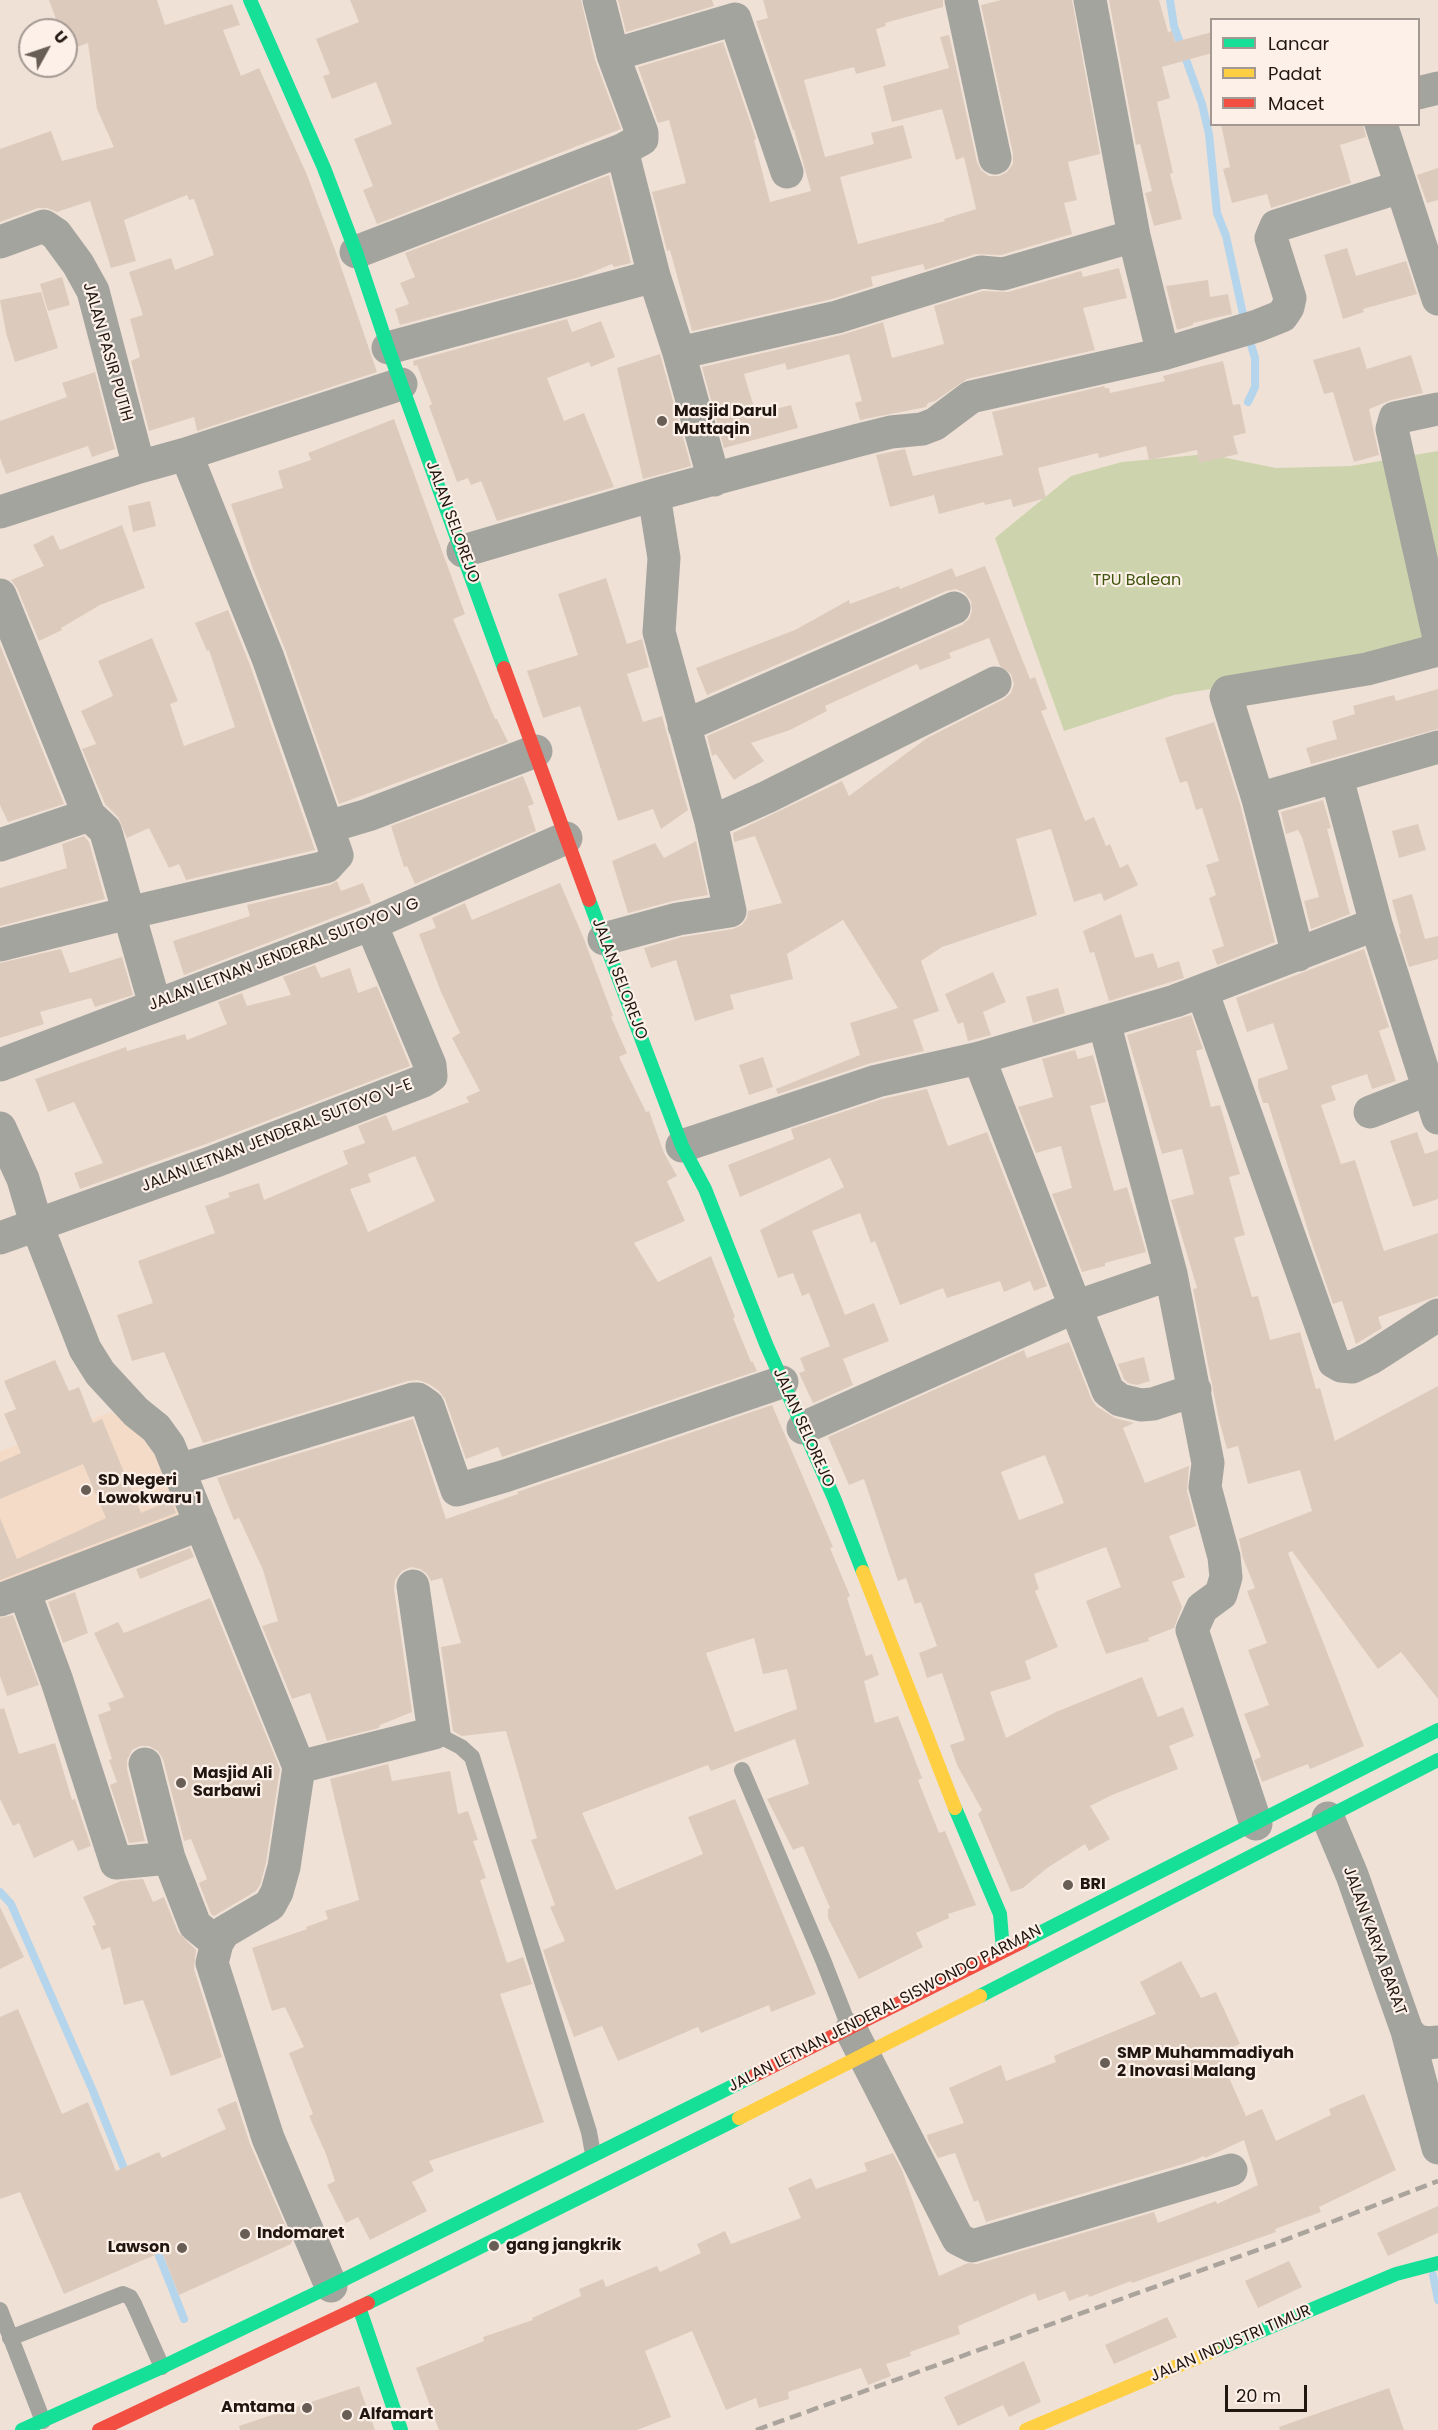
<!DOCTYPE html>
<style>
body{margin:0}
#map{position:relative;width:1438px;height:2430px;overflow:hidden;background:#f0e1d6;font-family:Poppins,sans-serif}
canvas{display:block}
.legend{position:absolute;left:1210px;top:18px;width:210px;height:108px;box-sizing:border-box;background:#fcf0e8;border:2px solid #a49992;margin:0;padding:8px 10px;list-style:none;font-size:18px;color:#211710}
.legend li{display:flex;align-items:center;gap:12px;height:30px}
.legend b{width:30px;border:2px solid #a49992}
.north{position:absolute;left:18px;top:18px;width:60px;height:60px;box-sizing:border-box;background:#fcf0e8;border:2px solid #a49992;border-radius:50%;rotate:50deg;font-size:16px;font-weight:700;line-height:24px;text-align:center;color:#211710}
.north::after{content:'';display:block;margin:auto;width:21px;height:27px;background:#695e55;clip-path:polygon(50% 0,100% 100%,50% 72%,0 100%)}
.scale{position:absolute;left:1225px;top:2385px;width:82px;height:27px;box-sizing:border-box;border:3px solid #211710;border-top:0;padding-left:8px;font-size:18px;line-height:21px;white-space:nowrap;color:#211710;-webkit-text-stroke:4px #fcf0e8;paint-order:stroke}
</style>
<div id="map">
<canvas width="1438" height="2430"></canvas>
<ul class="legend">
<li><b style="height:8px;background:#16e098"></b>Lancar</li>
<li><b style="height:8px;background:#ffcf43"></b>Padat</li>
<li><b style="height:8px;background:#f24e42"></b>Macet</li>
</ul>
<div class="north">U</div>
<div class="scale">20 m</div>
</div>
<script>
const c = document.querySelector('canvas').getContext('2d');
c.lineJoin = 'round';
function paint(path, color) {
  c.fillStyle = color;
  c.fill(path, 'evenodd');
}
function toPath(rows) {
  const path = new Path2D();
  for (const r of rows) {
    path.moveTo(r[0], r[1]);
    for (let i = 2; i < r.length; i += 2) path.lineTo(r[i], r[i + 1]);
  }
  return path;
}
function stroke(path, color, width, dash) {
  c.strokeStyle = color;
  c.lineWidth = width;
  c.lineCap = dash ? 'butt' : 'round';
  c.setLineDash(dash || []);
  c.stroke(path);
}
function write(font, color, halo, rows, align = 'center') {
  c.font = font + ' Poppins,sans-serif';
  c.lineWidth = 4.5;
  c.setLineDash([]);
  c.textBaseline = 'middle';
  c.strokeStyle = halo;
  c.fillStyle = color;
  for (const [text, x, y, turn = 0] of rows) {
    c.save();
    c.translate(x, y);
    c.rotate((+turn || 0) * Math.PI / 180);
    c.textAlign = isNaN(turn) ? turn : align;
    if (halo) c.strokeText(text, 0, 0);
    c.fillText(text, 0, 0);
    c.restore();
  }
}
const built = toPath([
 [111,1412,133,1426,159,1455,185,1525,0,1596,0,1451]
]);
const green = toPath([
 [1438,451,1438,644,1347,667,1174,695,1064,731,995,538,1071,476,1122,462,1207,454,1276,468,1351,466]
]);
const stream = toPath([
 [1170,0,1174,26,1202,104,1209,134,1217,213,1226,236,1245,323],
 [1248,402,1255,387,1255,358,1248,335],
 [0,1892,11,1904,93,2091,127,2176],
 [154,2243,184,2319],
 [1433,2275,1438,2300]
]);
const building = toPath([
 [49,0,157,0,165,25,232,4,240,25,223,30,241,76,259,68,307,175,338,258,377,372,197,431,194,417,149,431,131,361,140,357,130,319,143,315,129,272,171,258,175,270,214,255,194,199,189,200,187,195,124,220,136,261,111,268,90,201,57,212,47,208,38,208,0,222,0,149,51,131,62,161,114,147,97,109,88,43,66,51,66,30,60,30],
 [350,0,581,0,595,60,621,129,377,224,363,190,373,186,354,139,392,124,376,82,332,99,323,76,330,74,316,39,359,22],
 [618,0,712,0,714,6,626,32],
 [763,0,943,0,943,7,885,23,886,26,876,29,886,66,856,74,854,67,804,80,825,157,874,144,871,133,903,125,912,158,840,177,858,244,945,221,944,219,976,209,964,157,956,160,942,109,892,122,883,86,949,68,940,37,949,35,977,162,981,170,989,176,999,176,1007,172,1013,164,1013,154,981,5,1001,0,1072,0,1100,154,1068,162,1077,200,1064,203,1072,234,1001,255,976,254,925,270,923,264,871,277,873,286,832,299,692,331,670,250,667,251,652,192,686,183,669,120,658,123,638,67,723,42,756,139,754,140,770,202,811,191,794,130,793,130,756,21,768,18],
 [1109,0,1159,0,1168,32,1172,31,1175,42,1212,32,1212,53,1162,67,1170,98,1157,102,1173,173,1170,174,1182,219,1154,226,1145,193,1152,191,1140,144,1136,145],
 [1221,124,1363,124,1366,137,1340,145,1351,183,1271,208,1267,194,1232,203,1223,169,1230,167],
 [1438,168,1438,200,1427,203,1417,175],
 [609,175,631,263,614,267,612,264,580,277,400,325,395,309,409,304,400,283,415,277,405,253],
 [1347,248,1356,276,1406,261,1417,294,1363,309,1364,312,1343,319,1324,255],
 [1119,268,1127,298,1083,308,1095,350,967,379,935,401,928,403,926,407,860,420,855,403,862,401,849,354,787,370,785,363,744,374,756,414,791,405,798,428,724,448,702,367,841,335,883,322,892,358,944,344,934,306,983,291,1008,292,1081,271,1083,277],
 [62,277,70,305,48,311,40,284],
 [1208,280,1210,297,1228,294,1232,314,1193,323,1193,325,1177,330,1166,286],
 [41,292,58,348,15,362,6,333,0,300],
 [567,319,572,332,601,321,615,357,591,367,589,362,547,378,564,421,584,413,614,487,497,521,481,481,471,485,468,478,457,482,429,406,432,404,417,365,414,366,413,361],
 [1360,347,1367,369,1411,355,1423,393,1391,400,1369,409,1379,455,1354,462,1333,392,1324,394,1313,360],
 [660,354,691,466,643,479,617,368],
 [1223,361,1233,405,1240,404,1246,433,1233,436,1238,454,1199,463,1197,450,1149,460,1146,446,1099,458,1098,453,1038,468,1046,498,1013,507,1011,499,985,505,984,502,939,514,934,495,890,507,876,455,905,449,913,476,1003,455,992,412,1104,386,1105,388,1109,388,1110,393,1165,381,1163,376],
 [95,372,115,449,92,457,88,446,6,474,0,458,0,421,67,397,62,383],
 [394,419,465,614,453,619,495,719,497,719,508,742,339,804,286,652,253,569,231,504,283,488,278,471,311,460,308,453],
 [150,501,156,526,133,532,128,506],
 [122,525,145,588,100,605,61,628,62,630,39,641,17,588,11,580,44,566,33,545,53,535,60,550],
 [985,566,1030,679,1035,677,1047,709,1041,711,1085,821,1094,817,1106,846,1110,844,1120,868,1128,864,1138,885,1104,901,1101,893,1074,902,1051,829,1016,839,1037,915,942,947,921,961,939,1011,913,1020,924,1051,871,1063,778,1094,776,1089,860,1055,850,1023,898,1008,843,920,787,954,793,979,730,995,734,1009,695,1021,676,960,651,968,644,948,682,937,733,929,742,925,747,918,748,911,782,903,755,836,734,842,733,833,842,781,849,796,927,738,1004,699,1011,693,1014,684,1011,674,1000,666,989,638,949,653,951,658,920,670,917,664,825,706,827,711,790,730,751,743,764,761,734,780,716,754,712,756,707,736,962,625,969,619,972,611,971,601,965,593,956,589,946,591,707,695,696,668,795,630,849,600,850,604,899,586,900,589,952,568,956,577],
 [606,578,627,644,642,639,649,667,627,674,643,722,662,716,688,810,661,829,653,809,618,821,580,706,543,718,527,671,578,655,558,594],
 [228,610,250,665,315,850,186,880,179,864,169,868,149,828,127,838,118,817,105,804,82,749,96,744,81,711,113,696,98,661,152,638,178,701,170,704,184,746,235,727,209,650,207,651,195,623],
 [0,645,64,804,8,822,0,805],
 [1438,689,1438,729,1311,764,1306,748,1337,739,1332,721,1355,714,1353,706,1394,695,1396,701],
 [1214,722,1240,804,1275,942,1217,965,1212,950,1224,946,1209,898,1216,895,1206,865,1219,861,1202,808,1196,810,1187,781,1180,783,1165,738],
 [523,776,534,804,528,806,536,831,415,884,407,866,404,867,391,826],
 [1323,800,1331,828,1327,829,1350,914,1311,929,1304,901,1319,897,1302,837,1298,830,1286,834,1281,812],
 [1418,824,1426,850,1399,858,1392,831],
 [84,836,89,842,105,899,0,926,0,888,67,868,62,844],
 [696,841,708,895,673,901,628,913,612,861,655,843,664,858],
 [337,881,341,891,363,883,371,903,184,975,173,941,250,916,247,905,330,885],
 [560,883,584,939,613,1016,611,1017,627,1053,619,1057,646,1112,649,1111,664,1153,677,1176,667,1181,685,1221,634,1243,658,1282,711,1256,735,1317,733,1318,751,1362,753,1362,757,1371,502,1457,498,1447,466,1459,445,1399,439,1391,429,1384,418,1380,408,1381,203,1443,164,1352,132,1361,117,1315,153,1303,138,1261,215,1233,205,1206,230,1197,228,1193,259,1183,264,1200,348,1164,343,1151,365,1143,358,1126,386,1115,393,1131,469,1102,466,1097,480,1091,452,1038,460,1033,441,992,419,934,436,928,432,918,465,903,472,920],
 [415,1156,435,1201,368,1232,350,1189,371,1182,368,1174],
 [1412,894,1425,939,1438,936,1438,959,1409,967,1399,934,1401,933,1392,900],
 [1121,914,1135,958,1153,953,1158,968,1179,961,1184,978,1109,1001,1094,952,1090,953,1083,931],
 [61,949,70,973,122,957,133,995,95,1007,91,998,40,1012,44,1024,0,1038,0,963],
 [1364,949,1389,1027,1379,1031,1396,1081,1372,1089,1367,1074,1331,1086,1336,1100,1321,1105,1341,1164,1355,1160,1384,1251,1438,1233,1438,1296,1378,1317,1382,1328,1356,1344,1342,1301,1333,1304,1311,1240,1268,1103,1263,1103,1258,1088,1258,1079,1288,1069,1273,1023,1247,1032,1236,998],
 [315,965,321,978,350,968,358,993,377,986,410,1066,206,1144,80,1189,74,1173,103,1163,74,1102,48,1112,35,1079,126,1047,127,1051,185,1034,187,1040,227,1024,218,1002,242,993,247,1006,291,995,283,977],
 [993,972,1006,1002,983,1012,991,1035,968,1041,963,1022,958,1024,945,994],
 [1058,988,1065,1013,1033,1023,1026,997],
 [1191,1015,1203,1049,1196,1051,1211,1107,1220,1105,1240,1174,1229,1177,1245,1235,1234,1238,1252,1297,1258,1296,1270,1340,1300,1332,1316,1389,1320,1388,1335,1441,1438,1386,1438,1699,1401,1652,1378,1669,1292,1551,1288,1553,1364,1746,1310,1769,1308,1764,1262,1782,1254,1760,1261,1757,1244,1714,1269,1705,1248,1650,1267,1643,1247,1591,1255,1588,1243,1558,1239,1539,1312,1511,1300,1470,1248,1484,1238,1446,1227,1449,1219,1420,1193,1289,1197,1288,1171,1200,1194,1194,1182,1149,1162,1154,1127,1035],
 [1075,1050,1078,1059,1093,1055,1106,1102,1090,1106,1114,1191,1127,1187,1146,1252,1105,1263,1105,1266,1082,1272,1052,1194,1072,1188,1061,1146,1036,1153,1018,1107,1053,1097,1042,1059],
 [763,1057,773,1087,749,1095,739,1065],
 [927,1089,948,1146,987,1132,1047,1286,1034,1291,1030,1281,1004,1292,1000,1281,947,1298,943,1288,900,1305,875,1241,871,1243,860,1213,812,1231,845,1315,874,1303,889,1341,843,1359,853,1385,813,1403,799,1373,805,1371,800,1358,830,1346,809,1293,802,1296,793,1273,778,1278,760,1230,844,1187,830,1158,740,1197,728,1165,794,1139,791,1129,882,1099],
 [1417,1132,1425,1154,1438,1150,1438,1199,1413,1207,1390,1141],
 [1069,1342,1091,1398,1096,1406,1115,1418,1134,1423,1123,1428,1145,1483,1189,1466,1187,1491,1196,1526,1169,1536,1185,1577,1172,1582,1182,1607,1174,1628,1148,1638,1149,1641,1106,1654,1086,1601,1121,1587,1106,1547,1034,1574,1039,1589,1035,1591,1058,1647,1025,1661,1031,1679,990,1692,1006,1738,1056,1712,1142,1677,1158,1717,1183,1707,1194,1736,1169,1746,1178,1769,1112,1795,1090,1806,1110,1839,1089,1851,1085,1844,1047,1868,1023,1888,1011,1892,978,1814,982,1810,957,1765,950,1745,965,1740,942,1673,927,1678,919,1653,937,1646,921,1602,915,1604,906,1578,898,1581,864,1479,849,1485,828,1437,1024,1350,1027,1358],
 [1045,1455,1064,1503,1019,1520,1001,1472],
 [1144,1357,1150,1381,1137,1385,1128,1383,1124,1379,1118,1364],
 [55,1360,69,1391,79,1387,93,1423,102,1419,141,1513,171,1500,176,1513,0,1580,0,1518,17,1559,106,1518,83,1464,0,1499,0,1462,21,1453,4,1414,16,1409,4,1381],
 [772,1405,833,1547,830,1548,850,1596,847,1598,866,1656,872,1654,879,1675,864,1681,875,1723,898,1716,922,1778,918,1780,939,1833,945,1831,976,1905,948,1914,949,1918,916,1933,923,1947,859,1979,828,1918,828,1909,830,1908,803,1846,793,1850,767,1799,809,1784,795,1739,711,1771,708,1765,582,1813,616,1890,703,1854,688,1817,735,1799,816,1994,771,2012,769,2005,701,2033,698,2027,618,2061,602,2026,574,2037,555,1986,543,1950,565,1941,550,1907,555,1905,531,1840,537,1838,506,1731,462,1736,453,1731,441,1647,461,1643,442,1578,431,1581,427,1574,420,1569,411,1567,402,1571,395,1580,394,1589,412,1712,380,1725,379,1728,327,1741,310,1693,292,1699,262,1626,278,1621,263,1570,239,1518,234,1520,217,1478,413,1419,446,1519,518,1494,517,1492],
 [754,1638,763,1674,787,1669,797,1709,735,1732,706,1653],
 [190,1548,194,1557,140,1579,136,1569],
 [75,1592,88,1633,63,1643,48,1602],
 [210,1598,280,1769,266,1863,260,1885,256,1891,214,1916,211,1914,199,1883,207,1879,191,1839,184,1841,163,1759,158,1751,149,1746,140,1746,132,1750,127,1760,127,1769,145,1841,129,1843,110,1785,117,1782,109,1760,112,1759,98,1715,111,1710,108,1703,124,1697,94,1633,118,1622,124,1633],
 [13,1615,39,1685,7,1696,0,1676,0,1618],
 [4,1708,19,1754,55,1743,72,1800,75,1799,91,1846,78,1851,73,1840,34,1858,19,1823,13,1826,0,1799,0,1709],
 [388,1764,392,1781,450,1771,458,1814,468,1811,478,1840,473,1841,486,1878,480,1880,507,1963,523,1957,532,1984,500,1994,544,2122,429,2161,434,2171,412,2182,427,2211,370,2240,358,2217,346,2223,327,2185,335,2181,326,2154,309,2116,313,2114,289,2053,304,2047,285,2007,272,2011,252,1948,307,1929,306,1927,328,1919,325,1911,359,1900,330,1779],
 [143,1879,153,1902,164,1897,178,1932,196,1950,194,1969,222,2057,171,2076,143,2000,124,2005,110,1947,102,1950,92,1926,96,1925,83,1897,121,1881],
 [0,1907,24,1957,0,1969],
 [1181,1961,1201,1998,1216,1992,1240,2044,1218,2053,1246,2116,1262,2109,1276,2141,1331,2115,1329,2109,1364,2094,1396,2170,1319,2207,1321,2212,1275,2229,1276,2232,1132,2283,1131,2281,1089,2297,1088,2294,1069,2301,1065,2291,1038,2301,1035,2293,958,2326,960,2334,910,2352,911,2356,886,2364,891,2376,868,2385,861,2368,788,2392,789,2399,759,2408,756,2398,726,2410,692,2331,645,2351,671,2417,637,2430,439,2430,416,2368,484,2341,483,2337,533,2320,532,2318,581,2296,579,2289,603,2279,606,2287,657,2266,660,2272,701,2253,697,2244,725,2231,731,2244,801,2218,788,2188,811,2178,816,2189,867,2171,864,2163,893,2153,902,2170,939,2276,968,2263,977,2264,1154,2212,1158,2223,1216,2201,1217,2204,1258,2185,1244,2140,1205,2158,1204,2156,1190,2162,986,2222,978,2200,974,2202,955,2153,938,2158,928,2140,927,2135,964,2123,949,2088,1001,2065,1006,2081,1056,2062,1054,2056,1156,2014,1140,1982],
 [18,2009,62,2114,88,2102,116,2171,159,2152,162,2158,226,2129,217,2109,236,2101,250,2144,292,2241,291,2244,179,2295,162,2252,64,2294,20,2192,0,2199,0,2017],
 [1438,2206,1438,2233,1388,2256,1377,2233],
 [1289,2261,1302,2287,1258,2308,1245,2281],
 [1167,2317,1177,2337,1114,2364,1105,2345],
 [1024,2361,1041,2402,1009,2417,1003,2405,958,2426,944,2397],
 [359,2386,375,2430,240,2430,239,2426],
 [1389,2388,1404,2430,1280,2430,1279,2427]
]);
const lane = toPath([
 [434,1733,461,1747,472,1757,589,2132,593,2154],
 [742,1770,823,1960,850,2029],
 [0,2310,43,2421],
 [10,2338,123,2294,130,2297,134,2304,162,2367]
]);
const street = toPath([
 [961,0,995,158],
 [1090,0,1134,236,1163,354],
 [613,55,735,19,787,172],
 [1418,93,1438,88],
 [1381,124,1438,299],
 [622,150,654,276,679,353,714,480],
 [0,242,44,226,56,234,78,264,93,291,139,467],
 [356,252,622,150,642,139,642,133,613,55,599,0],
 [388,348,654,276],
 [679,353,837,317,981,272,1003,274,1134,236],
 [1438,409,1395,418,1392,429,1438,634],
 [0,512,139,467,186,454,401,384],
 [463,551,654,495,859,440,891,432,922,429,935,424,971,397,1163,354,1257,326,1282,316,1288,307,1290,298,1271,238,1276,226,1400,187],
 [0,595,89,815,105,830,107,836,155,1005],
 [684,726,954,608],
 [1337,778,1376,924,1438,1118],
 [1258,799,1438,747],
 [711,822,767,797,995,683],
 [328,827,368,815,536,751],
 [0,845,89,815],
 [604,939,678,919,730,911,711,822,659,632,664,558,654,495],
 [0,945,128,913,326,867,337,855,268,658,186,454],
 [1298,955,1258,799,1226,696,1228,692,1367,669,1438,650],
 [1202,991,1334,1362,1341,1366,1352,1367,1371,1358,1438,1315],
 [1104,1022,1171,1274,1208,1463,1205,1487,1224,1557,1226,1577,1221,1594,1202,1608,1192,1630,1256,1824],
 [979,1058,1108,1391,1120,1400,1141,1405,1153,1404,1195,1390],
 [0,1065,371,924,566,838],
 [1370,1112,1429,1089],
 [0,1128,23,1179,36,1223,85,1349,100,1373,136,1412,156,1428,169,1446,299,1767,284,1867,277,1892,270,1905,224,1932,217,1943,212,1963,268,2138,331,2286],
 [682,1146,877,1081,979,1058,1175,1001,1376,924],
 [0,1238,213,1162,423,1081,431,1076,430,1065,371,924],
 [803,1428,1075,1307,1171,1274],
 [179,1470,413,1399,418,1399,428,1406,457,1490,505,1476,782,1382],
 [24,1591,57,1681,116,1863,169,1858],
 [0,1600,201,1524],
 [145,1764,169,1858,195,1925,217,1943],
 [299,1767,434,1733,413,1586],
 [1328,1818,1352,1875,1407,2031,1415,2040,1427,2043,1438,2042],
 [851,2030,958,2239,972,2246,1231,2170],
 [1407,2031,1438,2148]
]);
const fast = toPath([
 [250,0,324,168,356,252,388,348,504,668],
 [589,900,682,1146,705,1189,766,1344,834,1498,863,1572],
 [955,1808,1000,1914,1003,1950],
 [1022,1942,1438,1730],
 [980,1996,1438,1760],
 [368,2303,739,2118],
 [359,2307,401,2430],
 [1213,2351,1396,2274,1438,2263],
 [22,2430,162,2367,331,2286,755,2075]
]);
const slow = toPath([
 [863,1572,955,1808],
 [739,2118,980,1996],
 [1026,2430,1213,2351]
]);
const jam = toPath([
 [504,668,589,900],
 [755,2075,1022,1942],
 [99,2430,368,2303]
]);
const rail = toPath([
 [756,2430,1277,2243,1438,2181]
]);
const markers = [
 [662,421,6,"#695e55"],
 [86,1490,6,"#695e55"],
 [181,1783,6,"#695e55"],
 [1068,1885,6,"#695e55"],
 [1105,2063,6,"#695e55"],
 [245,2234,6,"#695e55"],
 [494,2246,6,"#695e55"],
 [182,2248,6,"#695e55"],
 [307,2408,6,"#695e55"],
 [347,2415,6,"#695e55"]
];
const streetNames = [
 ["JALAN PASIR PUTIH",107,352,74],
 ["JALAN SELOREJO",452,522,70],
 ["JALAN LETNAN JENDERAL SUTOYO V G",284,955,-21],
 ["JALAN SELOREJO",619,979,69],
 ["JALAN LETNAN JENDERAL SUTOYO V-E",277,1136,-21],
 ["JALAN SELOREJO",803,1428,66],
 ["JALAN KARYA BARAT",1374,1941,70],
 ["JALAN LETNAN JENDERAL SISWONDO PARMAN",885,2009,-27],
 ["JALAN INDUSTRI TIMUR",1231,2344,-23]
];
const poiNames = [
 ["Masjid Darul",674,412],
 ["Muttaqin",674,430],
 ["SD Negeri",98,1481],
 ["Lowokwaru 1",98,1499],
 ["Masjid Ali",193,1774],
 ["Sarbawi",193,1792],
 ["BRI",1080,1885],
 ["SMP Muhammadiyah",1117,2054],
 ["2 Inovasi Malang",1117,2072],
 ["Indomaret",257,2234],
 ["gang jangkrik",506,2246],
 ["Lawson",170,2248,"right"],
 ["Amtama",295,2408,"right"],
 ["Alfamart",359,2415]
];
const parkNames = [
 ["TPU Balean",1137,581]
];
paint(built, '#f4dbc8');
paint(green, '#cdd4ad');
stroke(stream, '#b4d5ec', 8);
paint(building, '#dccbbc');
stroke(lane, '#a4a49f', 16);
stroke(street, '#a4a49f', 33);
stroke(fast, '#16e098', 14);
stroke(slow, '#ffcf43', 14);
stroke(jam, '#f24e42', 14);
stroke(rail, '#aaa49d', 4.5, [12, 6]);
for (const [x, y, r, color] of markers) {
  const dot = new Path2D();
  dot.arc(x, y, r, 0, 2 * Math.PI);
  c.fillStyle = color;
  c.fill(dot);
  stroke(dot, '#fcf0e8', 2);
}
write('16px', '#211710', '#fcf0e8', streetNames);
write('bold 16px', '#211710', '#fcf0e8', poiNames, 'left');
write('16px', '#40560d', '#fcf0e8', parkNames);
</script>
